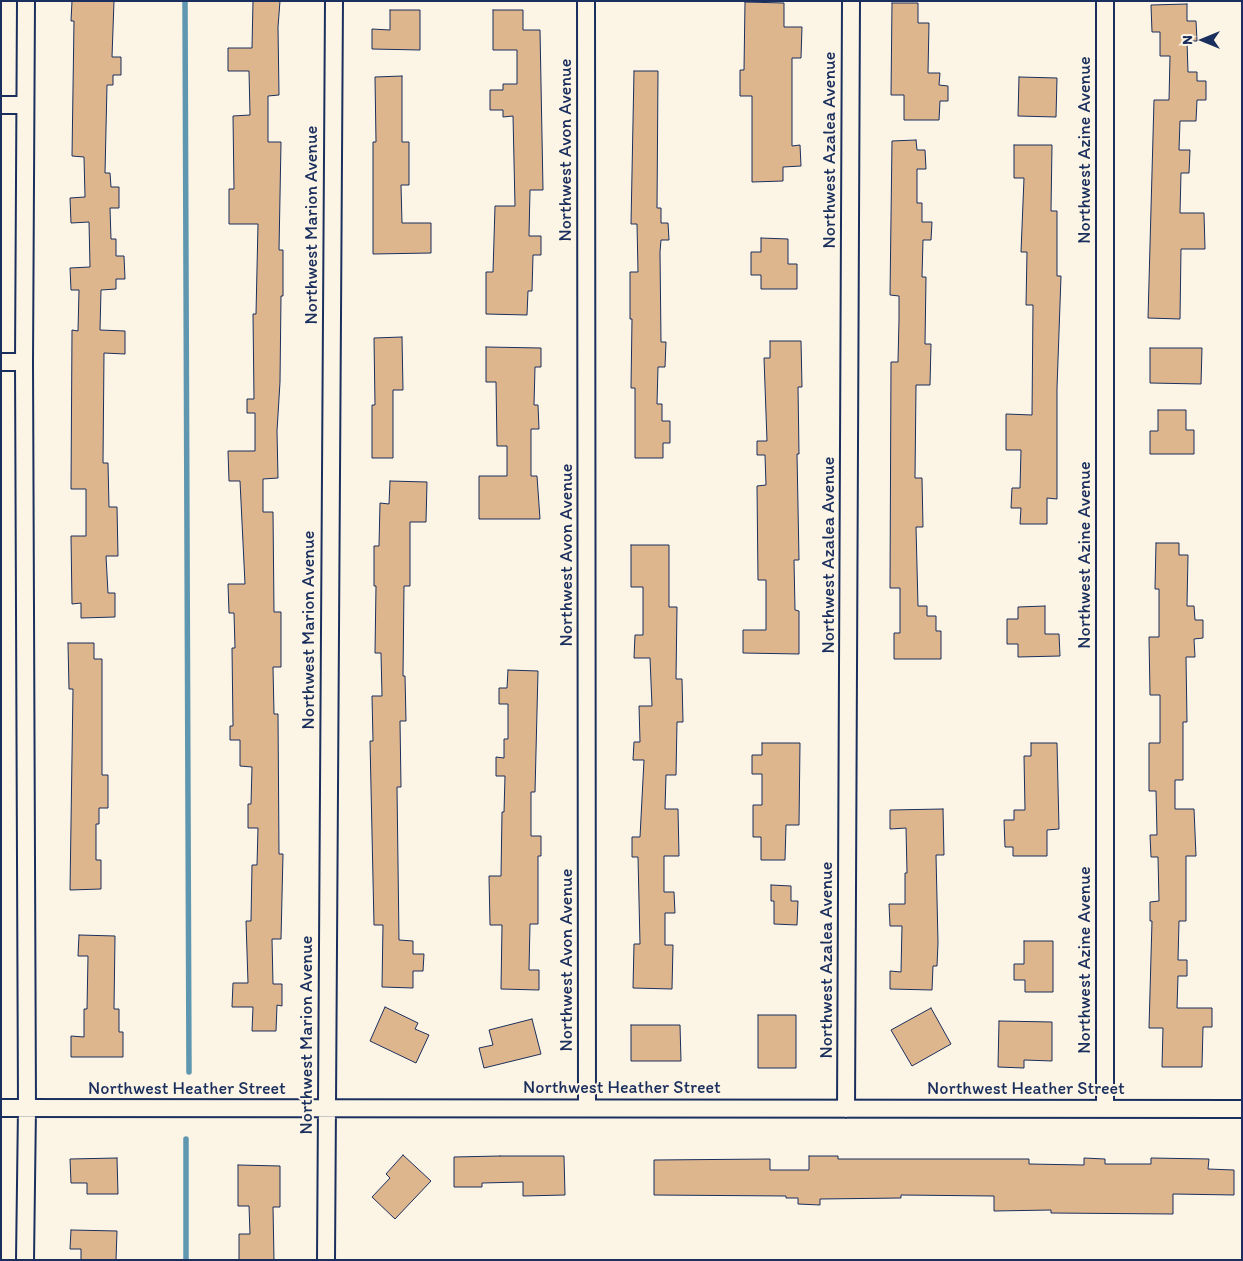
<!DOCTYPE html>
<style>
body{margin:0}
#map{position:relative;width:1243px;height:1261px;overflow:hidden;background:#fcf5e5;font-family:Itim,sans-serif}
canvas{display:block}
.frame{position:absolute;inset:0;border:2px solid #1b2f5e;pointer-events:none}
.north{position:absolute;left:1178px;top:15px;width:50px;height:50px;-webkit-text-stroke:4px #fcf5e5;paint-order:stroke;rotate:270deg;font-size:14px;font-weight:700;line-height:20px;text-align:center;color:#1b2f5e}
.north::after{content:'';display:block;margin:auto;width:18px;height:22px;background:#1b2f5e;clip-path:polygon(50% 0,100% 100%,50% 72%,0 100%)}
</style>
<div id="map">
<canvas width="1243" height="1261"></canvas>
<div class="frame"></div>
<div class="north">N</div>
</div>
<script>
const c = document.querySelector('canvas').getContext('2d');
c.lineJoin = 'round';
function toPath(rows) {
  const path = new Path2D();
  for (const r of rows) {
    path.moveTo(r[0], r[1]);
    for (let i = 2; i < r.length; i += 2) path.lineTo(r[i], r[i + 1]);
  }
  return path;
}
function stroke(path, color, width, dash) {
  c.strokeStyle = color;
  c.lineWidth = width;
  c.lineCap = dash ? 'butt' : 'round';
  c.setLineDash(dash || []);
  c.stroke(path);
}
function paint(path, color) {
  c.fillStyle = color;
  c.fill(path, 'evenodd');
}
function write(font, color, halo, rows, align = 'center') {
  c.font = font + ' Itim,sans-serif';
  c.lineWidth = 4;
  c.setLineDash([]);
  c.textBaseline = 'middle';
  c.strokeStyle = halo;
  c.fillStyle = color;
  for (const [text, x, y, turn = 0] of rows) {
    c.save();
    c.translate(x, y);
    c.rotate((+turn || 0) * Math.PI / 180);
    c.textAlign = isNaN(turn) ? turn : align;
    if (halo) c.strokeText(text, 0, 0);
    c.fillText(text, 0, 0);
    c.restore();
  }
}
const stream = toPath([
 [185,1,189,1072],
 [186,1260,186,1139]
]);
const building = toPath([
 [72,1,114,1,112,57,121,57,121,75,113,75,113,85,107,85,105,173,110,173,111,187,119,187,119,208,110,208,111,239,116,239,116,256,124,256,125,279,116,279,116,289,101,290,100,330,125,331,125,354,104,353,103,463,108,463,109,507,117,507,118,556,106,556,108,593,115,593,115,617,81,618,81,603,72,604,71,536,86,536,86,489,71,489,72,330,78,331,79,290,71,290,70,268,90,267,89,222,71,223,70,198,85,197,84,157,72,156,74,21,71,21,72,1],
 [253,1,280,1,278,27,279,95,268,96,268,142,281,142,279,250,283,250,283,296,281,296,280,382,277,431,278,478,263,479,263,512,273,512,274,612,281,612,281,667,273,667,274,714,278,714,279,854,283,854,281,939,272,939,273,984,282,984,282,1006,277,1005,276,1031,252,1031,253,1007,232,1007,233,983,248,983,246,921,251,921,252,865,257,865,258,828,248,828,248,804,251,804,252,767,240,766,240,740,230,740,230,726,233,726,232,648,235,648,234,613,229,613,228,584,245,584,240,481,229,481,228,451,255,451,255,413,247,413,247,399,254,399,253,314,256,314,258,224,229,224,229,189,234,189,233,116,250,115,249,71,228,71,228,48,252,48,253,1],
 [745,2,784,3,784,27,802,27,801,58,792,58,792,146,800,145,801,166,783,167,783,181,752,182,752,96,740,96,740,70,744,70,745,2],
 [892,3,918,3,918,23,929,23,928,73,940,73,939,85,948,86,948,101,940,101,939,120,904,120,904,95,891,95,892,3],
 [1187,4,1187,21,1196,21,1197,41,1187,41,1188,72,1197,72,1197,81,1206,81,1206,100,1197,100,1196,121,1180,121,1179,150,1190,150,1189,173,1181,173,1180,213,1204,213,1205,249,1181,249,1180,319,1148,318,1154,100,1169,100,1170,56,1160,56,1160,32,1152,32,1151,5,1187,4],
 [390,10,420,10,420,50,372,49,372,29,390,30,390,10],
 [493,10,523,10,523,30,540,30,543,190,530,190,529,236,541,236,541,255,533,255,532,291,528,291,527,315,486,314,486,272,493,272,495,206,515,206,513,116,503,117,503,110,490,110,490,90,503,90,503,84,517,84,517,50,493,50,493,10],
 [634,71,658,71,657,208,661,208,661,223,668,223,669,240,661,240,660,252,661,342,666,342,665,367,658,367,657,404,662,404,662,421,670,421,670,443,663,443,663,458,635,458,635,388,631,388,632,319,630,319,630,272,638,272,637,224,631,224,634,71],
 [402,76,402,142,409,142,409,185,401,185,402,223,431,223,431,253,373,254,373,142,376,142,375,77,402,76],
 [1019,77,1057,78,1056,117,1018,116,1019,77],
 [916,140,917,150,925,150,926,169,917,169,917,203,922,203,922,222,932,222,931,240,923,240,922,277,926,277,925,344,931,344,930,385,916,385,915,478,922,478,923,527,916,527,918,606,927,606,927,616,936,616,936,631,941,631,941,659,894,659,894,633,900,633,900,588,890,588,891,362,898,362,899,319,899,296,890,295,892,141,916,140],
 [1014,145,1052,145,1051,211,1057,211,1057,276,1061,276,1057,388,1057,499,1047,498,1047,524,1020,524,1021,508,1011,508,1012,488,1020,488,1021,450,1006,450,1006,414,1032,415,1033,305,1026,305,1027,252,1021,252,1024,178,1014,178,1014,145],
 [761,238,788,239,788,264,797,264,797,289,761,289,761,275,751,275,751,252,761,252,761,238],
 [402,337,403,390,393,390,393,458,372,458,372,405,375,405,374,338,402,337],
 [770,341,801,341,802,387,798,387,799,454,797,454,799,560,794,560,795,610,799,611,799,654,743,653,743,630,766,630,766,580,758,580,757,486,766,485,765,455,757,455,757,441,767,441,764,358,770,358,770,341],
 [486,347,541,348,541,367,535,367,534,405,538,405,539,429,531,429,531,476,537,476,540,519,479,519,479,476,507,476,507,446,497,446,496,382,486,382,486,347],
 [1150,348,1202,348,1201,384,1150,383,1150,348],
 [1158,410,1186,410,1186,430,1194,430,1194,454,1150,454,1150,431,1158,431,1158,410],
 [390,481,427,482,426,522,410,522,410,586,404,586,403,676,405,676,406,721,400,721,401,787,397,787,399,940,413,941,413,954,424,954,423,971,413,971,413,988,382,987,383,925,374,925,370,741,373,741,372,696,382,696,381,653,375,653,376,586,374,586,374,546,379,546,380,503,389,504,390,481],
 [1156,543,1179,543,1179,555,1188,555,1187,606,1194,606,1195,620,1203,620,1203,638,1194,639,1195,657,1186,657,1187,722,1183,722,1183,780,1175,780,1175,809,1194,809,1196,856,1186,856,1186,921,1179,921,1178,960,1187,960,1187,976,1178,976,1177,1008,1212,1008,1212,1027,1203,1027,1202,1067,1162,1067,1163,1028,1149,1028,1152,921,1150,921,1150,902,1159,901,1158,857,1151,857,1150,835,1157,835,1156,791,1149,791,1149,743,1160,743,1160,695,1150,695,1149,637,1159,637,1159,589,1155,589,1156,543],
 [631,545,669,545,669,607,677,607,676,679,682,679,683,722,677,722,676,775,666,775,665,809,678,809,679,856,664,856,664,892,674,892,675,913,665,913,665,945,673,945,672,989,633,988,634,944,640,944,638,857,632,857,632,837,640,837,644,760,633,760,634,742,640,742,639,706,652,706,650,658,634,658,635,635,643,635,643,587,631,587,631,545],
 [1045,606,1045,634,1059,634,1060,656,1018,657,1018,644,1007,644,1007,619,1018,619,1018,607,1045,606],
 [68,643,94,643,94,659,102,659,102,775,108,775,108,808,99,808,99,824,96,824,96,860,101,860,101,889,70,890,73,689,69,689,68,643],
 [508,670,538,671,535,792,531,792,531,836,541,836,541,856,538,856,538,924,530,924,529,970,539,970,539,990,501,989,502,925,490,925,489,876,501,876,502,812,504,812,505,776,496,776,496,757,504,758,504,739,508,739,508,704,499,704,499,688,507,688,508,670],
 [762,743,800,743,799,825,786,825,785,860,761,860,761,837,753,837,753,805,762,805,762,774,752,774,752,755,762,755,762,743],
 [1031,743,1057,743,1059,829,1047,830,1047,856,1013,856,1013,847,1005,847,1004,820,1014,820,1014,810,1025,810,1024,756,1031,756,1031,743],
 [943,809,944,855,936,855,938,943,937,966,933,966,932,990,890,989,890,971,901,972,902,926,890,926,889,904,905,904,905,873,907,873,906,828,890,829,890,810,943,809],
 [771,885,791,886,791,901,798,901,797,925,774,924,774,901,771,901,771,885],
 [79,935,115,936,114,1009,119,1009,119,1032,123,1032,123,1057,71,1057,71,1036,84,1037,84,1009,87,1009,88,956,78,956,79,935],
 [1024,941,1053,941,1053,992,1025,992,1025,980,1014,980,1014,964,1024,964,1024,941],
 [385,1007,418,1023,415,1029,429,1035,416,1063,370,1041,385,1007],
 [931,1008,951,1044,912,1066,891,1030,931,1008],
 [758,1015,796,1015,796,1068,758,1068,758,1015],
 [532,1019,541,1054,484,1068,479,1048,493,1045,489,1030,532,1019],
 [999,1021,1052,1022,1052,1061,1024,1060,1024,1068,998,1067,999,1021],
 [631,1025,680,1025,681,1061,631,1061,631,1025],
 [403,1155,431,1181,395,1219,372,1197,390,1178,386,1174,403,1155],
 [500,1156,564,1156,565,1195,523,1196,523,1182,482,1183,482,1187,454,1187,454,1157,500,1156],
 [809,1156,838,1156,838,1159,1029,1159,1029,1164,1084,1165,1084,1158,1105,1159,1105,1164,1151,1164,1151,1158,1209,1159,1208,1169,1234,1170,1234,1195,1173,1194,1173,1214,1051,1213,1051,1210,994,1211,994,1196,901,1195,901,1198,820,1199,820,1205,798,1204,798,1198,786,1198,786,1196,654,1195,654,1160,770,1159,770,1170,809,1170,809,1156],
 [117,1158,118,1194,87,1194,87,1183,71,1183,70,1159,117,1158],
 [238,1165,280,1166,280,1207,273,1207,274,1260,239,1260,239,1234,250,1234,249,1206,238,1206,238,1165],
 [71,1230,117,1231,116,1260,81,1260,81,1249,70,1249,71,1230]
]);
const minor = toPath([
 [586,1,587,1108],
 [1105,1,1105,1108],
 [1,105,24,105],
 [1,362,24,362],
 [1,1108,1242,1109],
 [846,1109,851,1],
 [25,1260,27,1108,24,362,26,1],
 [326,1260,334,1]
]);
const streetNames = [
 ["Northwest Avon Avenue",566,150,-90],
 ["Northwest Azalea Avenue",830,150,-90],
 ["Northwest Azine Avenue",1085,150,-90],
 ["Northwest Marion Avenue",312,225,-90],
 ["Northwest Avon Avenue",567,555,-90],
 ["Northwest Azalea Avenue",829,555,-90],
 ["Northwest Azine Avenue",1085,555,-90],
 ["Northwest Marion Avenue",309,630,-90],
 ["Northwest Avon Avenue",567,960,-90],
 ["Northwest Azalea Avenue",827,960,-90],
 ["Northwest Azine Avenue",1085,960,-90],
 ["Northwest Marion Avenue",307,1035,-90],
 ["Northwest Heather Street",622,1088],
 ["Northwest Heather Street",187,1089],
 ["Northwest Heather Street",1026,1089]
];
stroke(stream, '#5f97b1', 5.5);
paint(building, '#deb68e');
stroke(building, '#1b2f5e', 1);
stroke(minor, '#1b2f5e', 20);
stroke(minor, '#fcf5e5', 16);
write('18px', '#1b2f5e', '#fcf5e5', streetNames);
</script>
